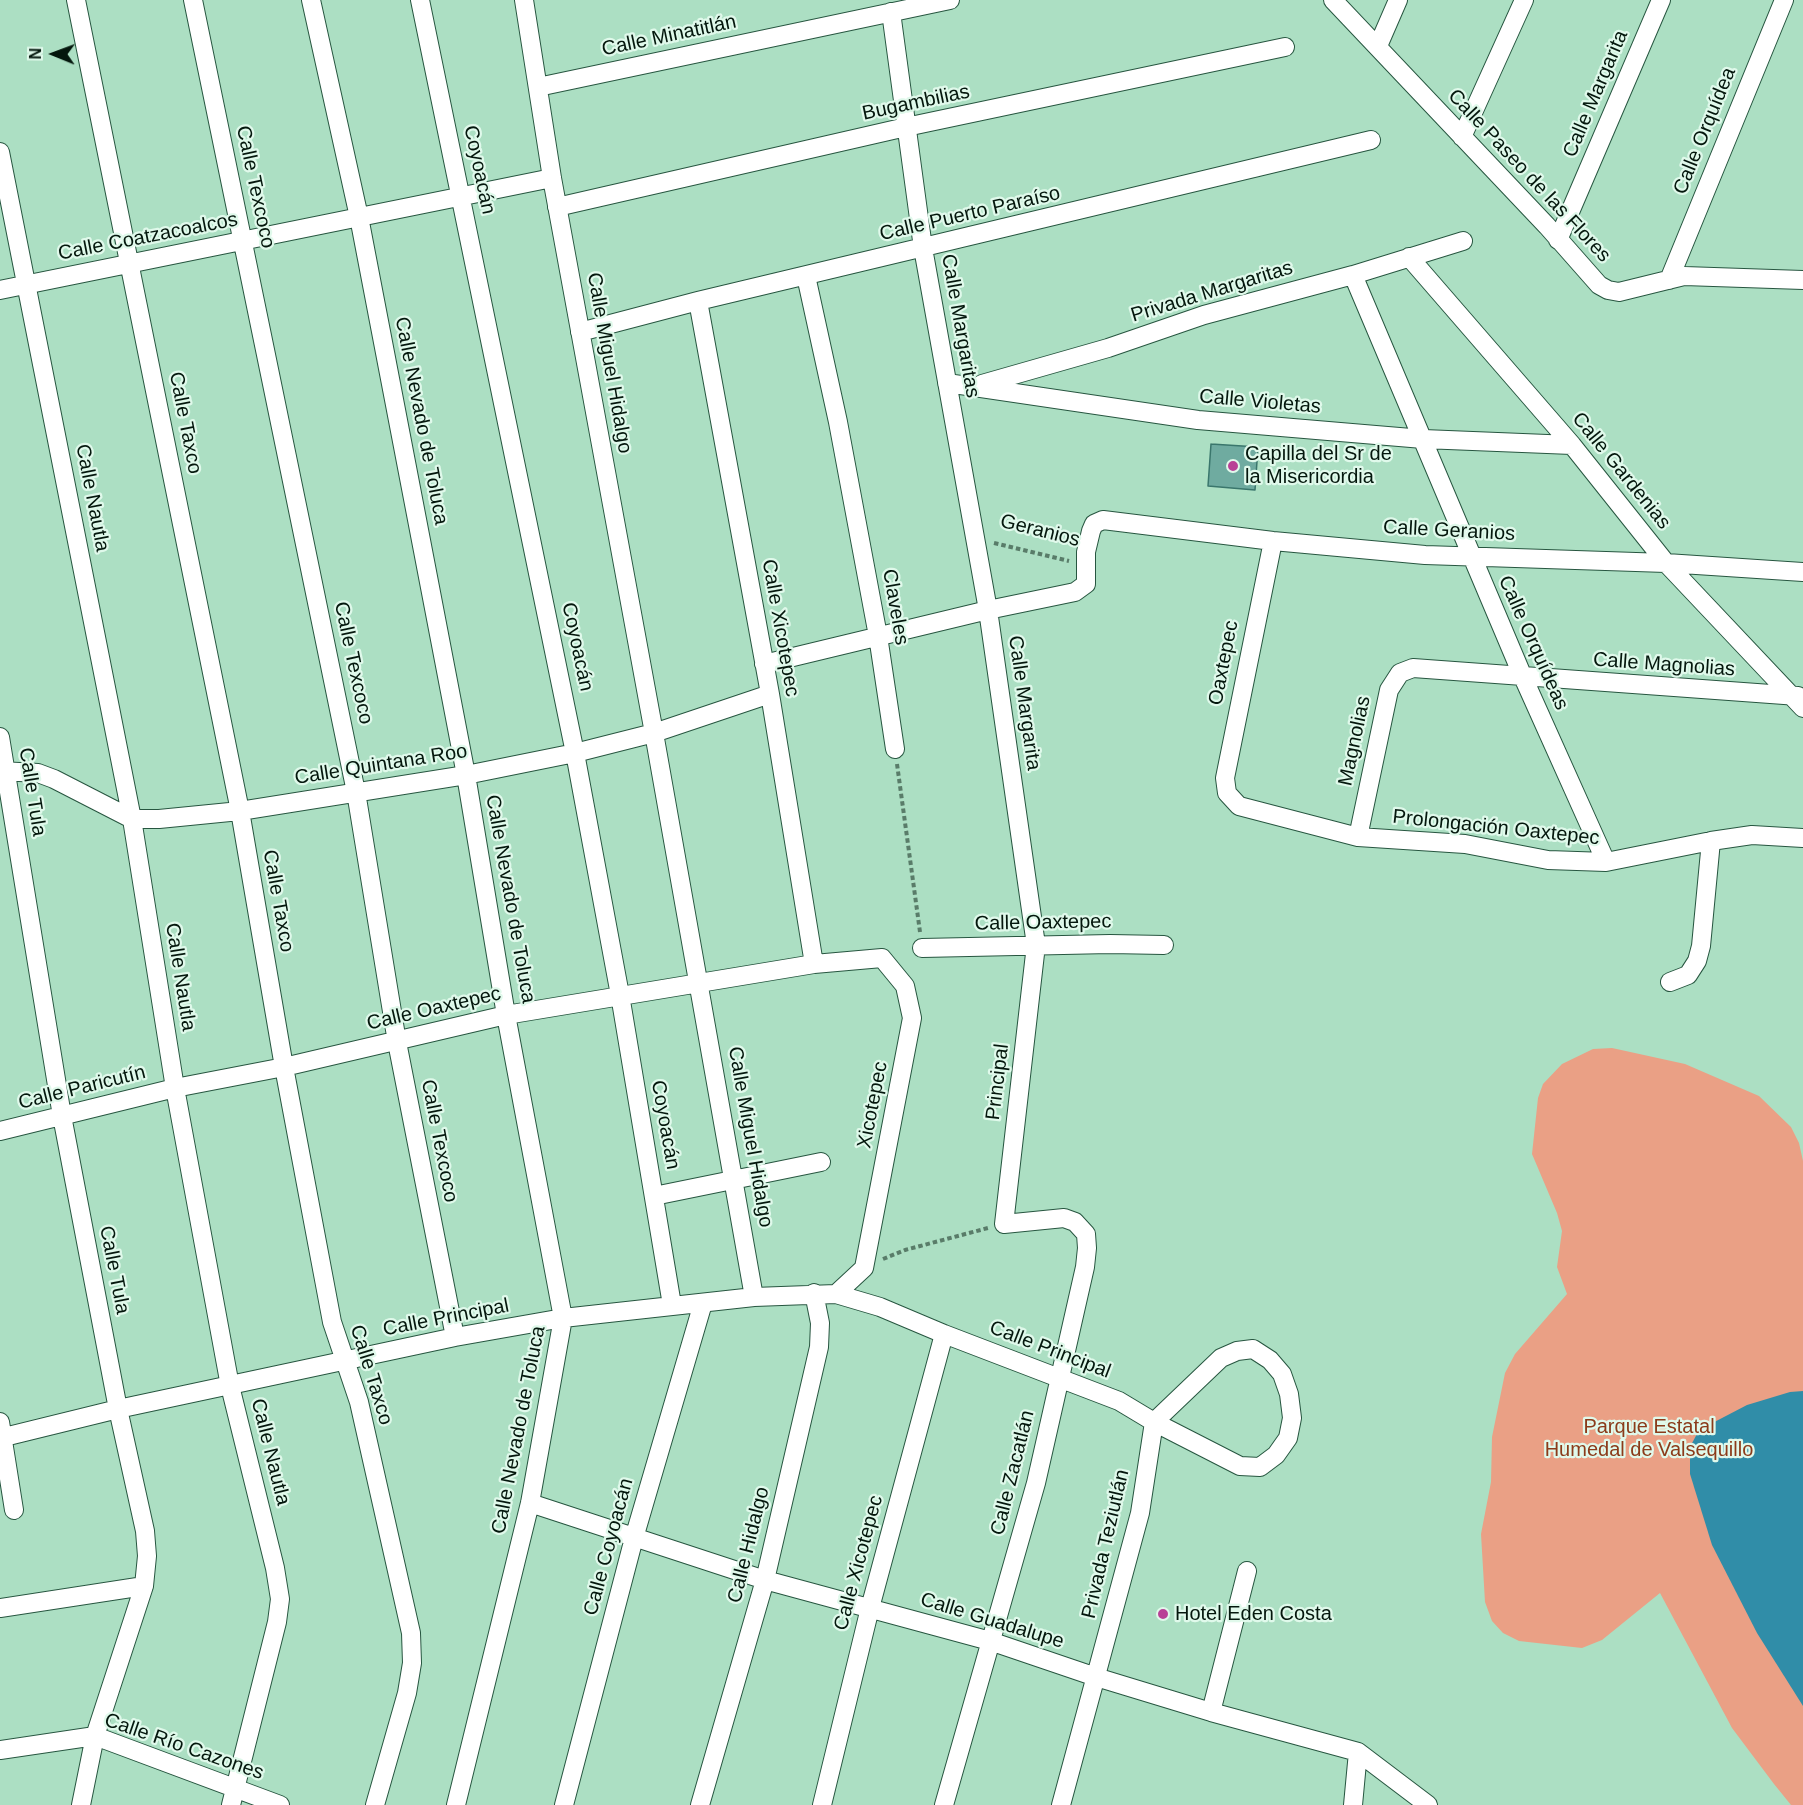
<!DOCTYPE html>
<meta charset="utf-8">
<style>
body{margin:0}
#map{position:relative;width:1803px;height:1805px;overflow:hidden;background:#acdfc3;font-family:Helvetica,sans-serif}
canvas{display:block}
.north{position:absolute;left:24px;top:24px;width:60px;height:60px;-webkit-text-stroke:4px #e0f9eb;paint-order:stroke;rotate:271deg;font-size:16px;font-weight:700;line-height:24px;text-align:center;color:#04170d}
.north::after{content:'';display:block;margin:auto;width:21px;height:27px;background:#04170d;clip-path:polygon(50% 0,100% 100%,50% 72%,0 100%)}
</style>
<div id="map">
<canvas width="1803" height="1805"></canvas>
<div class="north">N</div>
</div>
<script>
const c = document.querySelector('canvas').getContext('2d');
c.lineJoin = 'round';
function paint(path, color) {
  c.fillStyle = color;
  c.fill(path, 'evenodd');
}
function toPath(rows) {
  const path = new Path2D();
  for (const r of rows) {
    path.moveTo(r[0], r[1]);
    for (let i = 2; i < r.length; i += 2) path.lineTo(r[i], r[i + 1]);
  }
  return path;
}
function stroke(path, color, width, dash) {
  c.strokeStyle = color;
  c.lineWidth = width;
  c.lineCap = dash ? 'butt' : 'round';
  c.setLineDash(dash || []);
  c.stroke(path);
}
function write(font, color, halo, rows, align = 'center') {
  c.font = font + ' Helvetica,sans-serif';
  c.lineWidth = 4.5;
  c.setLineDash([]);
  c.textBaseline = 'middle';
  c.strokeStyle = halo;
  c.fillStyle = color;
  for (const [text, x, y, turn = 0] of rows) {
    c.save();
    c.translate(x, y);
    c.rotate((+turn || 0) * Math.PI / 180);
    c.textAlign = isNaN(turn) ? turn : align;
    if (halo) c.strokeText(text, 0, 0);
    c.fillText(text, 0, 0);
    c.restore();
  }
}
const green = toPath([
 [1612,1048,1685,1064,1759,1096,1791,1127,1799,1143,1803,1161,1803,1805,1791,1805,1774,1784,1732,1728,1660,1593,1602,1640,1582,1648,1519,1641,1503,1633,1492,1621,1485,1602,1481,1534,1491,1482,1492,1437,1505,1373,1515,1354,1567,1294,1557,1267,1562,1231,1557,1213,1532,1154,1538,1098,1543,1084,1562,1064,1593,1049]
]);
const water = toPath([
 [1803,1391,1803,1706,1757,1633,1712,1545,1690,1474,1690,1447,1699,1430,1747,1405,1790,1392]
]);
const building = toPath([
 [1211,444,1258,447,1255,490,1208,486,1211,444]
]);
const path = toPath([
 [994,543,1069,561],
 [897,764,920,932],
 [883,1259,905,1250,988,1228]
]);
const street = toPath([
 [76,0,240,811,284,1067,332,1322,359,1402,411,1633,412,1663,407,1693,375,1805],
 [193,0,356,792,397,1042,455,1337],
 [311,0,359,217,466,775,506,1015,563,1318,530,1503,456,1805],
 [420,0,575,753,620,995,672,1305],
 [524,0,552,178,654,733,754,1297],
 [1333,0,1547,226,1599,285,1608,290,1619,292,1684,276,1803,280],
 [891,12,923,248,988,610,1036,945,1004,1224,1064,1218,1075,1222,1086,1234,1087,1248,1085,1267,1036,1483,944,1805],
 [1378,46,1398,0],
 [538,87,950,0],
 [1462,137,1524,0],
 [0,152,132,819,175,1088,230,1386,275,1568,280,1599,277,1622,231,1805],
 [557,207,906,127,1285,47],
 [1558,240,1661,0],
 [1409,257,1572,445,1666,563,1803,708],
 [1353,275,1523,677,1606,862],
 [806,276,838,422,878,636,895,749],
 [1669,280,1784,0],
 [0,290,552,178],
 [698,301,770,694,814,964],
 [580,332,698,301,1371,140],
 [947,383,1198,420,1423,439,1572,445],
 [982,384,1108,348,1204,315,1353,275,1463,241],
 [1273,541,1225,778,1227,793,1239,806,1358,837,1465,844,1548,860,1606,862,1711,841,1752,835,1803,838],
 [764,664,988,610,1075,592,1086,584,1086,552,1091,531,1094,524,1103,520,1273,541,1425,555,1666,563,1803,572],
 [0,737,62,1116,118,1409,145,1531,147,1556,144,1586,95,1736,81,1805],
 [0,771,38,773,54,779,132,819,159,819,240,811,466,775,575,753,654,733,770,694],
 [1358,837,1389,690,1400,673,1413,668,1798,696],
 [922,948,1110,944,1164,945],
 [1670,982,1688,975,1697,961,1701,946,1711,841],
 [0,1131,175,1088,284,1067,506,1015,814,964,882,958,905,986,912,1018,864,1268,836,1294],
 [654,1196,821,1162],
 [0,1422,14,1510],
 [0,1438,118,1409,455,1337,563,1318,754,1297,836,1294,880,1307,944,1334,1119,1401,1154,1422,1240,1466,1260,1467,1276,1455,1288,1438,1292,1418,1289,1394,1282,1374,1270,1360,1253,1349,1237,1351,1221,1358,1154,1422,1140,1513,1061,1805],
 [530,1503,765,1580,990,1641,1096,1677,1211,1712,1358,1752,1428,1805],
 [0,1608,144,1586],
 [1211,1712,1247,1571],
 [0,1750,95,1736,280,1805],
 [564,1805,634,1538,703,1303],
 [700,1805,765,1580,819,1347,820,1323,814,1293],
 [822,1805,870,1608,944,1334],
 [1353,1805,1358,1752]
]);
const markers = [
 [1233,466,6,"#b94196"],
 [1163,1614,6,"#b94196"]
];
const streetNames = [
 ["Calle Minatitlán",669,36,-12],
 ["Calle Margarita",1596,94,-67],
 ["Bugambilias",916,103,-12],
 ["Calle Orquídea",1705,131,-68],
 ["Coyoacán",479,170,78],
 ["Calle Paseo de las Flores",1529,176,47],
 ["Calle Texcoco",255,187,78],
 ["Calle Puerto Paraíso",970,214,-13],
 ["Calle Coatzacoalcos",148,237,-11],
 ["Privada Margaritas",1212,292,-17],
 ["Calle Margaritas",960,326,80],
 ["Calle Miguel Hidalgo",609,363,80],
 ["Calle Violetas",1260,402,5],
 ["Calle Nevado de Toluca",421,421,79],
 ["Calle Taxco",185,423,79],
 ["Calle Gardenias",1621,471,51],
 ["Calle Nautla",92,498,79],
 ["Geranios",1040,531,14],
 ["Calle Geranios",1449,531,3],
 ["Claveles",895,607,80],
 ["Calle Xicotepec",780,628,80],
 ["Calle Orquídeas",1533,643,66],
 ["Coyoacán",577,647,78],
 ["Calle Texcoco",353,663,78],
 ["Oaxtepec",1224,663,-79],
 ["Calle Magnolias",1664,665,4],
 ["Calle Margarita",1024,703,82],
 ["Magnolias",1355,741,-78],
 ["Calle Quintana Roo",381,765,-9],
 ["Calle Tula",32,792,81],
 ["Prolongación Oaxtepec",1496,828,6],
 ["Calle Nevado de Toluca",510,899,80],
 ["Calle Taxco",278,901,80],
 ["Calle Oaxtepec",1043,923,-1],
 ["Calle Nautla",180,977,81],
 ["Calle Oaxtepec",434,1009,-13],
 ["Principal",998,1082,-83],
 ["Calle Paricutín",82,1088,-14],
 ["Xicotepec",873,1105,-79],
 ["Coyoacán",665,1125,80],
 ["Calle Miguel Hidalgo",750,1137,80],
 ["Calle Texcoco",439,1141,79],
 ["Calle Tula",114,1270,79],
 ["Calle Principal",446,1318,-11],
 ["Calle Principal",1050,1350,21],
 ["Calle Taxco",371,1375,73],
 ["Calle Nevado de Toluca",519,1430,-79],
 ["Calle Nautla",270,1452,76],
 ["Calle Zacatlán",1013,1473,-76],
 ["Privada Teziutlán",1106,1544,-77],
 ["Calle Hidalgo",749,1545,-76],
 ["Calle Coyoacán",609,1547,-75],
 ["Calle Xicotepec",859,1563,-75],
 ["Calle Guadalupe",992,1621,17],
 ["Calle Río Cazones",184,1747,19]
];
const poiNames = [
 ["Capilla del Sr de",1245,454],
 ["la Misericordia",1245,477],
 ["Hotel Eden Costa",1175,1614]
];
const parkNames = [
 ["Parque Estatal",1649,1427],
 ["Humedal de Valsequillo",1649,1450]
];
paint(green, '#eaa085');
paint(water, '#308da8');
paint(building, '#6faba0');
stroke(building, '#3a766c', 1.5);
stroke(street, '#275640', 20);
stroke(path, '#597c69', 4, [4.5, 3]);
stroke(street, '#fff', 18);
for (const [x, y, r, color] of markers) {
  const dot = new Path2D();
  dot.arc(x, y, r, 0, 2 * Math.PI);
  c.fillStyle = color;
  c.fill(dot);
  stroke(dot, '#e0f9eb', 2);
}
write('20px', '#04170d', '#e0f9eb', streetNames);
write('20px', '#04170d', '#e0f9eb', poiNames, 'left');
write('20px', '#8b3b1a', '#e0f9eb', parkNames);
</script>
